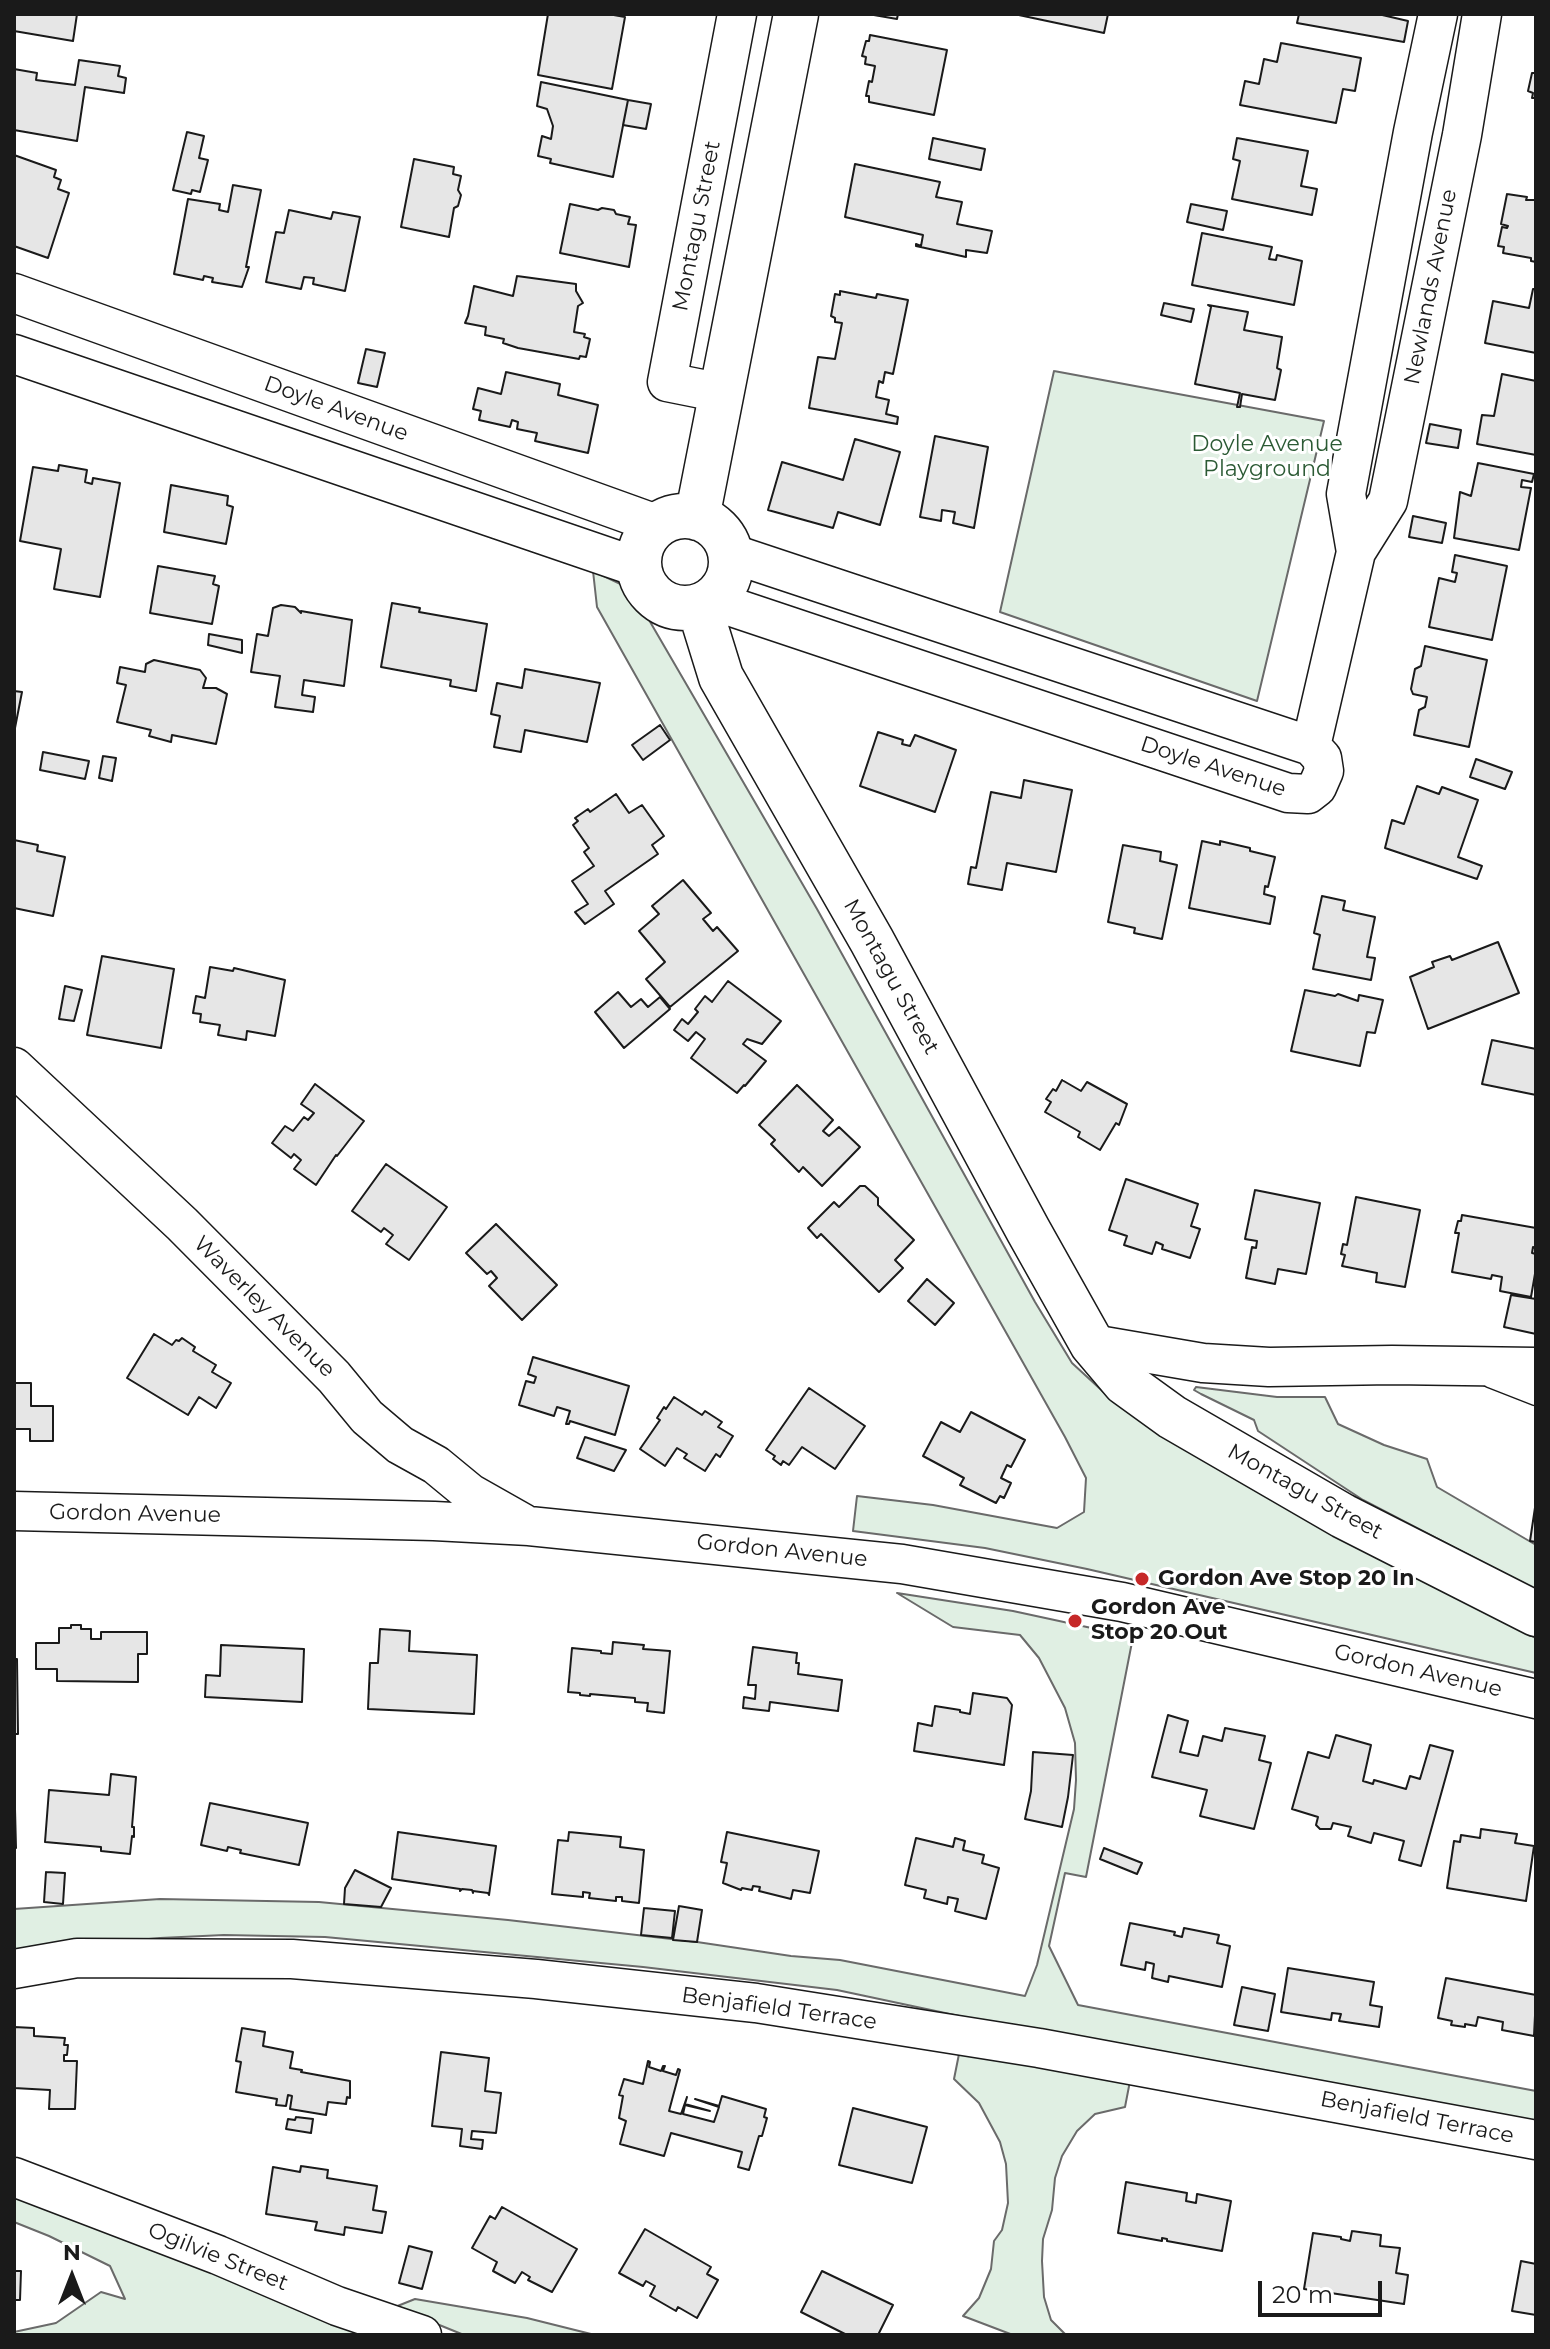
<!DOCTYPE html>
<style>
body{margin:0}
#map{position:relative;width:1550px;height:2349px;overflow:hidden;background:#fff;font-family:Montserrat,sans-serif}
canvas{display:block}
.frame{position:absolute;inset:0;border:16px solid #1a1a1a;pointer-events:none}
.north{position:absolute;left:32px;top:2237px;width:80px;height:80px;-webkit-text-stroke:6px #fff;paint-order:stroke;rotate:0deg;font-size:22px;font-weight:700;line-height:32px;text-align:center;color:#1a1a1a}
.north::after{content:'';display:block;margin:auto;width:28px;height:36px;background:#1a1a1a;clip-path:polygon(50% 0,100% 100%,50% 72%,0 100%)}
.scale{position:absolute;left:1258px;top:2281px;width:124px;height:36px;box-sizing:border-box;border:4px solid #1a1a1a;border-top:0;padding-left:10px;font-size:24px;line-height:28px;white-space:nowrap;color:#1a1a1a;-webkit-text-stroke:6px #fff;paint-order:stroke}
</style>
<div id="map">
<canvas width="1550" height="2349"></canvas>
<div class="frame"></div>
<div class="north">N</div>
<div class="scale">20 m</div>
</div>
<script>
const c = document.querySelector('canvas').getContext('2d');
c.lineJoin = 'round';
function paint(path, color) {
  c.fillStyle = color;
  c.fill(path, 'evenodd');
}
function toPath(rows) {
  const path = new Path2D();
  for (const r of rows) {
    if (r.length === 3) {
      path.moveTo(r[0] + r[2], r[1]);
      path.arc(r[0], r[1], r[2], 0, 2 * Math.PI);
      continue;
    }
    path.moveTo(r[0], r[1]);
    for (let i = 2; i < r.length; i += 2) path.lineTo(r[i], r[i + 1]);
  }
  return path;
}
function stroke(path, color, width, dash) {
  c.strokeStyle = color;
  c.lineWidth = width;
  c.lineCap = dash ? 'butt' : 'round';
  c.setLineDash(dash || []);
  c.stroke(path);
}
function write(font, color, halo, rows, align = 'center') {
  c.font = font + ' Montserrat,sans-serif';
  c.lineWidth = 6;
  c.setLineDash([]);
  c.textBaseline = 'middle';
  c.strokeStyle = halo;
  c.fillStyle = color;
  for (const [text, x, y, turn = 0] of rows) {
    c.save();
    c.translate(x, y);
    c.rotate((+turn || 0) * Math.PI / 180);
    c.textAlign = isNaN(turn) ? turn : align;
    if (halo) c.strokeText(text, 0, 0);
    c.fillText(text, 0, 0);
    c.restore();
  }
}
const green = toPath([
 [1054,371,1324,421,1257,701,1000,612,1054,371],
 [593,571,631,589,817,909,1035,1302,1072,1363,1110,1398,1253,1487,1403,1571,1536,1638,1536,1673,1087,1569,985,1548,853,1531,857,1496,933,1505,1057,1528,1084,1512,1086,1478,1065,1437,597,607,593,571],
 [1196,1387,1277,1397,1325,1397,1338,1424,1384,1445,1427,1459,1437,1487,1536,1545,1536,1590,1363,1500,1258,1431,1254,1420,1201,1394,1194,1390,1196,1387],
 [897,1593,1013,1611,1133,1637,1086,1877,1065,1873,1049,1946,1078,2005,1536,2091,1536,2124,1025,2030,837,1990,643,1967,325,1937,224,1935,160,1938,14,1951,14,1909,160,1899,319,1902,508,1920,697,1942,791,1956,840,1960,1025,1996,1037,1965,1074,1809,1076,1780,1075,1743,1065,1708,1039,1658,1020,1635,953,1627,897,1593],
 [960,2049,1130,2081,1125,2107,1095,2114,1077,2131,1062,2156,1055,2178,1052,2210,1043,2239,1042,2261,1044,2297,1051,2320,1066,2335,1013,2335,963,2316,979,2298,991,2269,994,2241,1002,2230,1008,2203,1006,2164,1000,2142,979,2103,954,2079,960,2049],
 [14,2188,371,2335,14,2335,14,2332,56,2323,101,2292,125,2299,110,2266,49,2236,14,2222,14,2188],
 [415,2299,527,2318,595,2335,464,2335,395,2307,415,2299]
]);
const building = toPath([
 [14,14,77,14,73,41,14,31,14,14],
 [548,14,608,14,625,17,612,89,538,75,548,14],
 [868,14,898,14,897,19,868,14],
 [1014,14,1108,14,1104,33,1014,14],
 [1299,14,1378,14,1408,21,1404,42,1297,23,1299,14],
 [870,35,947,50,934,115,869,102,869,96,866,96,869,81,872,82,875,66,865,64,866,57,862,56,866,41,869,41,870,35],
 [1281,43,1361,58,1355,91,1343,89,1336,123,1240,105,1245,81,1259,84,1264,59,1277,62,1281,43],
 [79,60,120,66,118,76,126,78,124,93,85,87,77,141,14,130,14,69,37,73,36,80,75,85,79,60],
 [1532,73,1536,73,1536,98,1532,98,1533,93,1528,91,1532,73],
 [541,82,628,100,613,177,550,163,551,159,538,156,542,136,551,139,553,126,547,109,537,106,541,82],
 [628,100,651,104,646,129,623,125,628,100],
 [187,132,204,136,199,158,208,160,200,192,192,190,191,194,173,190,187,132],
 [933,138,985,149,981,170,929,159,933,138],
 [1237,138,1308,151,1301,186,1317,189,1312,215,1232,199,1240,161,1233,159,1237,138],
 [14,155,56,170,54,177,61,180,58,189,69,193,48,258,14,246,14,155],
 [414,159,454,167,453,174,461,176,458,190,461,195,458,206,454,208,449,237,401,227,414,159],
 [855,164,940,182,936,197,962,202,957,224,992,231,987,253,966,250,966,257,916,246,916,244,921,246,923,235,845,217,855,164],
 [233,185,261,190,246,267,249,267,242,287,212,282,213,278,204,276,203,280,174,274,188,199,220,204,219,210,228,212,233,185],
 [1507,194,1527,197,1526,200,1536,200,1536,262,1531,261,1531,258,1503,253,1504,247,1498,246,1502,227,1507,228,1508,226,1501,224,1507,194],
 [570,204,598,210,602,208,614,210,616,214,630,217,628,224,636,225,629,267,560,253,570,204],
 [1191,204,1227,211,1223,230,1187,222,1191,204],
 [289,210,331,219,333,212,360,217,345,291,313,284,314,278,304,277,301,289,266,282,276,232,284,233,289,210],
 [1202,233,1272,247,1269,259,1276,260,1277,255,1302,261,1294,305,1192,285,1202,233],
 [517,276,576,284,576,291,583,303,578,306,574,332,585,334,584,337,590,339,586,357,580,356,579,359,518,348,503,343,504,339,485,335,486,327,465,323,468,316,474,286,513,296,517,276],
 [1533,289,1536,289,1536,353,1485,343,1493,301,1529,308,1533,289],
 [840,291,876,298,877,294,908,300,893,374,885,372,883,383,879,381,876,397,889,400,886,414,898,417,897,424,809,408,818,357,835,359,842,323,835,322,835,318,831,316,835,294,840,295,840,291],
 [1164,303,1194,309,1191,322,1161,315,1164,303],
 [1208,305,1248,312,1244,330,1282,337,1277,368,1281,370,1275,400,1242,394,1240,407,1237,407,1240,393,1195,384,1211,307,1208,305],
 [366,349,385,353,377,387,358,383,366,349],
 [506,372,560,384,558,395,598,405,588,453,535,441,537,433,517,429,518,422,512,420,510,427,479,420,481,411,473,409,478,388,501,394,506,372],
 [1502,374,1536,381,1536,455,1477,444,1482,415,1494,416,1502,374],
 [1430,424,1461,430,1458,448,1426,443,1430,424],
 [935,436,988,447,974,528,953,523,955,512,942,510,941,521,920,517,935,436],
 [855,439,900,452,880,525,838,512,833,528,768,510,782,462,843,480,855,439],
 [1478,463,1534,474,1532,482,1522,480,1521,487,1531,488,1519,550,1454,538,1460,492,1471,496,1478,463],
 [59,465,87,470,85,482,92,484,93,478,120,483,100,597,54,589,61,549,20,541,33,467,58,471,59,465],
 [171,485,228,496,227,505,233,507,226,544,164,532,171,485],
 [1413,516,1446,523,1442,543,1409,537,1413,516],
 [1455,555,1507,566,1492,640,1429,627,1439,578,1455,582,1457,573,1452,572,1455,555],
 [158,566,215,576,213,584,219,586,212,624,150,613,158,566],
 [392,603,420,608,419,612,487,624,476,691,450,686,451,680,381,667,392,603],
 [281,605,295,607,301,613,301,611,352,620,344,686,304,680,302,695,315,697,313,712,275,707,280,676,251,672,257,634,268,636,273,608,281,605],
 [209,634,242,640,242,653,208,645,209,634],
 [1425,646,1487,660,1469,747,1414,735,1419,710,1425,707,1427,697,1413,694,1411,689,1415,669,1421,666,1425,646],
 [154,660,200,670,206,678,203,688,216,688,227,694,216,744,172,735,171,742,149,736,151,730,117,722,126,685,117,683,120,667,145,672,146,664,154,660],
 [525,669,600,683,587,742,525,730,521,752,494,747,500,716,491,714,497,683,522,688,525,669],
 [14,691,22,692,14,733,14,691],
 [660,725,670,740,643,760,632,745,660,725],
 [878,732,903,740,902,744,910,746,915,735,956,750,935,812,860,786,878,732],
 [43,752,89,761,85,779,40,770,43,752],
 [103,756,116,758,112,781,99,778,103,756],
 [1476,759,1512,772,1505,789,1470,777,1476,759],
 [1024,780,1072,790,1056,872,1007,863,1002,890,968,884,971,867,976,868,991,792,1021,798,1024,780],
 [1417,786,1439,794,1442,787,1478,800,1458,857,1482,866,1477,879,1385,848,1392,820,1404,824,1417,786],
 [616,794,629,813,642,805,664,836,652,845,658,854,605,891,614,904,585,924,575,912,588,904,572,881,594,866,584,852,589,848,573,825,578,821,575,818,588,809,590,812,616,794],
 [14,840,38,845,37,851,65,857,53,916,14,908,14,840],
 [1202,841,1220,845,1220,841,1250,848,1250,851,1275,857,1268,887,1265,886,1264,894,1275,897,1270,924,1189,908,1202,841],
 [1123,845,1161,852,1160,861,1177,865,1162,939,1134,933,1135,928,1108,922,1123,845],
 [683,880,711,913,703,919,713,931,717,927,738,951,670,1007,646,979,665,962,639,931,659,914,652,906,683,880],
 [1322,896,1345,901,1343,910,1375,917,1367,957,1375,958,1371,980,1313,969,1320,935,1314,933,1322,896],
 [1498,942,1519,993,1428,1029,1410,977,1434,967,1432,962,1450,956,1452,960,1498,942],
 [102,956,174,969,161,1048,87,1035,102,956],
 [210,967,233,971,234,968,285,980,275,1036,247,1031,246,1040,218,1035,220,1025,200,1022,201,1014,193,1013,196,996,205,998,210,967],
 [728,981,781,1021,762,1044,747,1039,743,1044,766,1061,745,1086,744,1085,737,1093,691,1058,705,1039,696,1032,688,1041,674,1030,682,1019,688,1024,698,1012,695,1009,705,996,712,1002,728,981],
 [65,986,82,990,74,1021,59,1019,65,986],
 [1305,990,1335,996,1338,994,1358,1001,1359,995,1383,1000,1375,1033,1367,1032,1360,1066,1291,1051,1305,990],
 [618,992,631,1007,641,999,648,1007,660,997,670,1009,624,1048,595,1012,618,992],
 [1492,1040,1536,1049,1536,1095,1482,1084,1492,1040],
 [1062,1080,1081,1091,1087,1082,1127,1104,1119,1125,1116,1123,1100,1150,1078,1137,1080,1132,1045,1112,1051,1102,1046,1099,1053,1089,1056,1091,1062,1080],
 [315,1084,364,1121,337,1156,336,1155,316,1185,294,1169,301,1160,294,1154,291,1158,272,1143,285,1126,293,1131,304,1117,308,1120,314,1113,301,1104,315,1084],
 [797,1085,833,1120,823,1131,829,1136,839,1127,860,1147,822,1186,803,1167,799,1172,771,1144,775,1140,759,1125,797,1085],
 [386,1164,447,1207,409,1260,386,1244,393,1235,384,1228,381,1232,352,1211,386,1164],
 [1126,1179,1198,1204,1191,1226,1200,1229,1190,1258,1162,1249,1163,1245,1156,1242,1152,1254,1124,1245,1127,1236,1109,1230,1126,1179],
 [860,1186,865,1186,878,1198,878,1205,914,1240,895,1260,903,1268,879,1292,821,1234,817,1238,808,1228,834,1202,839,1207,860,1186],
 [1255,1190,1320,1203,1306,1274,1278,1269,1275,1284,1246,1278,1252,1247,1256,1248,1257,1241,1245,1239,1255,1190],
 [1356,1197,1420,1210,1405,1287,1376,1282,1377,1273,1342,1266,1345,1255,1341,1254,1343,1244,1347,1245,1356,1197],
 [1462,1215,1536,1228,1536,1248,1533,1247,1532,1253,1536,1254,1536,1268,1531,1297,1500,1291,1502,1277,1492,1275,1491,1279,1452,1272,1459,1233,1455,1233,1458,1221,1461,1221,1462,1215],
 [496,1224,557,1285,522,1320,489,1286,497,1278,491,1271,487,1274,466,1253,496,1224],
 [927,1279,954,1303,935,1325,908,1301,927,1279],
 [1511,1295,1536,1299,1536,1334,1504,1327,1511,1295],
 [154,1334,172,1345,176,1340,179,1341,182,1338,195,1347,193,1351,216,1365,212,1372,231,1383,216,1408,199,1397,188,1415,127,1378,154,1334],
 [533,1357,629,1386,615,1435,570,1421,569,1424,566,1424,570,1411,557,1407,554,1416,519,1405,526,1381,534,1383,536,1377,528,1374,533,1357],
 [14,1383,31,1383,31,1406,53,1406,53,1441,30,1441,30,1429,14,1429,14,1383],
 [809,1388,865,1426,835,1469,802,1447,789,1465,783,1461,781,1465,773,1459,775,1456,766,1450,809,1388],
 [674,1397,702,1415,705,1411,722,1422,718,1427,733,1436,720,1457,716,1454,705,1471,684,1458,687,1454,677,1448,665,1466,640,1449,660,1420,657,1418,664,1407,666,1409,674,1397],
 [971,1412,1025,1440,1011,1467,1007,1465,1001,1478,1011,1483,1004,1498,1000,1496,996,1503,960,1485,964,1478,923,1456,941,1422,960,1432,971,1412],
 [585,1437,626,1450,614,1471,577,1458,585,1437],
 [1536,1501,1536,1542,1530,1541,1536,1501],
 [71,1625,81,1625,81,1629,91,1629,91,1639,101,1639,101,1632,147,1632,147,1654,138,1654,138,1682,57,1681,57,1669,36,1669,36,1643,59,1643,59,1628,71,1628,71,1625],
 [380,1629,410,1631,409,1651,477,1655,474,1714,368,1709,370,1663,378,1663,380,1629],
 [613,1642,644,1645,643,1649,670,1651,664,1713,647,1711,648,1703,635,1702,635,1698,590,1694,590,1696,580,1695,580,1693,568,1692,572,1648,601,1651,601,1653,612,1654,613,1642],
 [221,1645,304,1649,302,1702,205,1697,206,1675,220,1676,221,1645],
 [753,1647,797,1653,796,1663,799,1663,798,1674,842,1680,838,1711,770,1702,769,1711,743,1708,744,1697,755,1699,756,1685,748,1685,753,1647],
 [14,1659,17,1659,18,1734,14,1734,14,1659],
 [973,1693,1007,1698,1012,1705,1004,1765,914,1751,918,1723,932,1726,935,1706,960,1710,960,1712,970,1714,973,1693],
 [1168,1715,1188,1721,1180,1752,1198,1756,1203,1736,1222,1741,1225,1728,1265,1736,1259,1760,1271,1763,1254,1829,1200,1816,1207,1790,1152,1777,1168,1715],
 [1336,1735,1371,1745,1363,1781,1373,1784,1374,1780,1406,1789,1410,1776,1420,1779,1430,1745,1453,1751,1421,1866,1399,1860,1404,1841,1374,1833,1371,1843,1348,1836,1351,1827,1333,1823,1331,1829,1320,1829,1316,1825,1318,1817,1292,1809,1308,1752,1329,1758,1336,1735],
 [1033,1752,1073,1755,1068,1797,1062,1827,1025,1819,1031,1791,1033,1752],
 [111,1774,136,1777,132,1827,134,1827,134,1837,132,1836,130,1854,101,1851,101,1847,45,1842,49,1790,109,1795,111,1774],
 [210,1803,308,1823,299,1865,240,1853,241,1850,228,1847,227,1851,201,1845,210,1803],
 [14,1809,15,1809,16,1848,14,1848,14,1809],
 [1481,1829,1517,1834,1515,1843,1534,1846,1526,1901,1447,1888,1454,1841,1460,1842,1461,1835,1480,1838,1481,1829],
 [398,1832,496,1846,489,1895,488,1893,473,1891,473,1893,472,1890,462,1889,460,1891,460,1889,392,1879,398,1832],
 [569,1832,621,1837,620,1847,644,1850,639,1903,622,1901,622,1897,616,1897,616,1901,589,1898,590,1893,583,1892,583,1897,552,1894,558,1840,568,1841,569,1832],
 [727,1832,819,1851,810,1893,793,1890,791,1899,759,1891,760,1887,753,1886,752,1890,742,1888,741,1890,723,1883,727,1863,721,1862,727,1832],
 [916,1838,953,1847,955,1838,965,1841,963,1850,984,1855,982,1863,999,1868,986,1919,955,1911,958,1899,948,1897,947,1904,924,1898,926,1890,905,1885,916,1838],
 [1104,1848,1142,1863,1137,1874,1100,1859,1104,1848],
 [355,1870,391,1888,381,1907,344,1904,345,1888,355,1870],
 [46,1872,65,1873,63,1904,44,1902,46,1872],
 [679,1906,702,1910,697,1942,673,1940,679,1906],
 [644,1908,675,1911,672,1938,641,1935,644,1908],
 [1130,1923,1175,1932,1174,1935,1182,1937,1184,1928,1219,1935,1217,1943,1230,1946,1222,1987,1169,1976,1168,1982,1152,1978,1154,1964,1146,1962,1145,1970,1121,1965,1130,1923],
 [1288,1968,1374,1982,1370,2005,1382,2007,1379,2027,1339,2021,1341,2014,1332,2013,1331,2020,1281,2012,1288,1968],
 [1446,1978,1536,1995,1534,2036,1502,2030,1503,2022,1478,2017,1476,2026,1465,2024,1465,2027,1451,2025,1452,2021,1438,2018,1446,1978],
 [1242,1987,1275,1994,1268,2031,1234,2025,1242,1987],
 [14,2027,34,2028,34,2036,65,2038,64,2045,68,2045,67,2055,64,2055,64,2061,77,2061,75,2109,49,2109,50,2090,14,2088,14,2027],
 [242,2028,265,2032,263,2046,293,2052,290,2068,302,2070,301,2072,350,2081,350,2098,347,2097,346,2104,328,2102,326,2115,290,2109,292,2096,288,2095,286,2106,276,2105,277,2099,236,2092,241,2062,236,2061,242,2028],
 [441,2052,489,2058,485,2091,501,2093,496,2133,472,2131,471,2139,483,2140,482,2149,460,2146,462,2129,432,2126,441,2052],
 [648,2061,650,2062,649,2067,661,2071,663,2066,665,2066,663,2071,676,2075,678,2069,680,2070,669,2111,681,2114,687,2097,685,2104,710,2111,685,2105,683,2114,714,2122,719,2107,695,2099,719,2106,722,2096,766,2109,764,2117,767,2118,762,2136,759,2136,749,2170,738,2167,742,2152,671,2133,664,2156,620,2144,626,2121,619,2118,623,2096,619,2095,624,2079,643,2084,648,2061],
 [853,2108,927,2127,912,2183,839,2165,853,2108],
 [296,2117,313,2119,311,2133,286,2129,288,2119,295,2120,296,2117],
 [301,2166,328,2170,327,2178,377,2186,373,2210,386,2212,382,2233,345,2227,344,2235,315,2230,317,2222,266,2214,273,2167,300,2172,301,2166],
 [1126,2182,1187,2193,1186,2201,1196,2203,1197,2194,1231,2201,1222,2251,1167,2241,1167,2239,1162,2238,1162,2241,1118,2233,1126,2182],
 [502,2207,577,2249,552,2292,528,2280,530,2277,522,2272,515,2283,493,2271,497,2262,472,2248,490,2216,495,2219,502,2207],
 [645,2229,711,2267,707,2274,718,2280,697,2318,678,2307,676,2311,650,2296,655,2286,646,2281,643,2286,619,2273,645,2229],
 [1352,2231,1381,2235,1380,2246,1400,2248,1396,2273,1408,2275,1404,2304,1304,2289,1313,2233,1341,2237,1341,2239,1350,2241,1352,2231],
 [409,2246,432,2252,422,2289,399,2283,409,2246],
 [1521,2261,1536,2264,1536,2315,1512,2311,1521,2261],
 [14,2271,21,2271,20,2300,14,2300,14,2271],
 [822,2271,893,2305,878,2335,847,2335,801,2312,822,2271]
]);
const service = toPath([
 [1490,1378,1536,1396]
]);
const minor = toPath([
 [14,293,659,525],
 [14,354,640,568],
 [722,393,667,382,737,14],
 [1356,552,1346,494,1413,132,1438,14],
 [711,600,1288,793,1308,794,1317,787,1324,771,1322,758,1311,746,730,553],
 [1311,746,1356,552,1388,501,1462,135,1482,14],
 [14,1067,182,1224,334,1377,367,1417,400,1445,436,1465,470,1493,523,1523],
 [1092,1344,1203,1363,1269,1367,1392,1365,1536,1367],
 [14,1511,434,1521,529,1526,902,1564,1122,1602,1536,1699],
 [14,1969,77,1958,292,1959,536,1979,756,2003,1039,2048,1536,2140],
 [14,2177,218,2255,337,2306,422,2335]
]);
const tertiary = toPath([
 [685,562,46],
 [697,518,796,14],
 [699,606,721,677,872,941,1028,1230,1092,1344,1125,1383,1172,1417,1343,1516,1536,1614]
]);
const markers = [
 [1142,1579,8,"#c62828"],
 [1075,1621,8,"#c62828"]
];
const streetNames = [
 ["Montagu Street",697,226,-79],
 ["Newlands Avenue",1431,287,-79],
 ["Doyle Avenue",336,409,20],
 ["Doyle Avenue",1213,767,18],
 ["Montagu Street",891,977,61],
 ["Waverley Avenue",264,1307,45],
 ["Montagu Street",1305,1492,29],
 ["Gordon Avenue",135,1514,1],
 ["Gordon Avenue",782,1551,6],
 ["Gordon Avenue",1418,1671,13],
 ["Benjafield Terrace",779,2009,8],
 ["Benjafield Terrace",1417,2118,11],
 ["Ogilvie Street",218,2257,22]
];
const parkNames = [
 ["Doyle Avenue",1267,445],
 ["Playground",1267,470]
];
const poiNames = [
 ["Gordon Ave Stop 20 In",1158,1579],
 ["Gordon Ave",1091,1608],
 ["Stop 20 Out",1091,1633]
];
paint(green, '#e0efe3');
stroke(green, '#6a6a6a', 2);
paint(building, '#e6e6e6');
stroke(building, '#1a1a1a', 2);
stroke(service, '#1a1a1a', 21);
stroke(minor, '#1a1a1a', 41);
stroke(tertiary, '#1a1a1a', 47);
stroke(service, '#fff', 18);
stroke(minor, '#fff', 38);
stroke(tertiary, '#fff', 44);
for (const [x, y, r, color] of markers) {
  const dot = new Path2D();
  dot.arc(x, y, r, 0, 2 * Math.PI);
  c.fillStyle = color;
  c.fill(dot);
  stroke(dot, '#fff', 3);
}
write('22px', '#1a1a1a', '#fff', streetNames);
write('22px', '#2b5a34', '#fff', parkNames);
write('bold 22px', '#1a1a1a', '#fff', poiNames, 'left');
</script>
